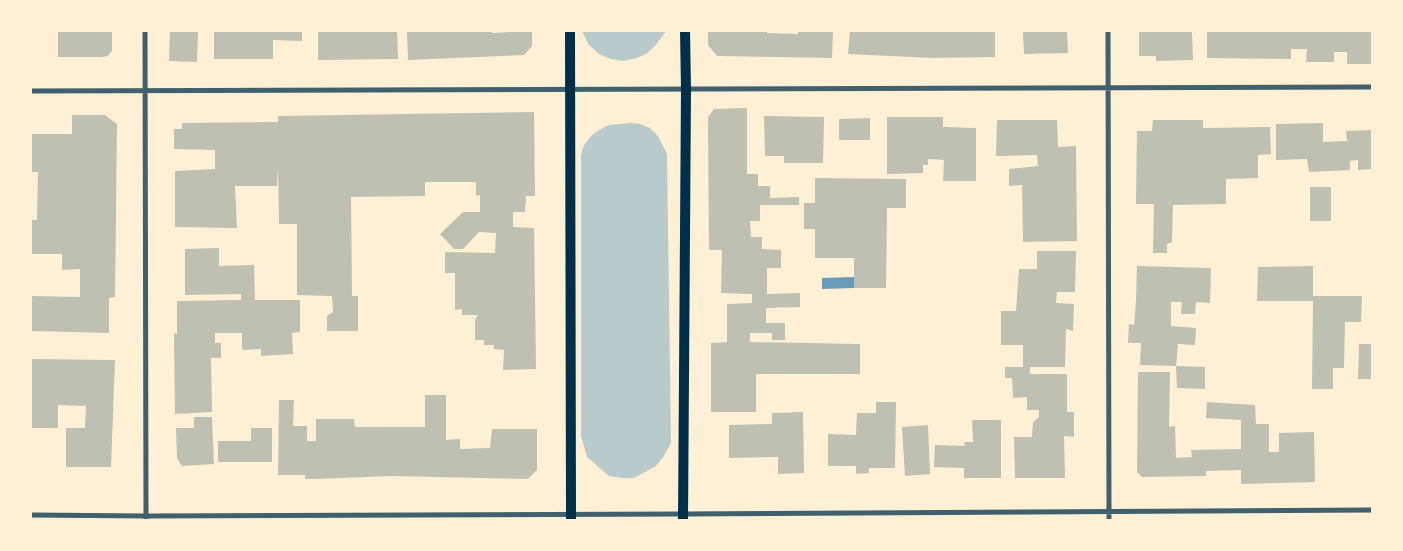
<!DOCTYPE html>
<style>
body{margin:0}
#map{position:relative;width:1403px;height:551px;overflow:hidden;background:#fdf0d5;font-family:Commissioner,sans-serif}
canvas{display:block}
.frame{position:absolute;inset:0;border:32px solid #fdf0d5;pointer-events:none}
</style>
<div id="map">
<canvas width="1403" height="551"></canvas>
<div class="frame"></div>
</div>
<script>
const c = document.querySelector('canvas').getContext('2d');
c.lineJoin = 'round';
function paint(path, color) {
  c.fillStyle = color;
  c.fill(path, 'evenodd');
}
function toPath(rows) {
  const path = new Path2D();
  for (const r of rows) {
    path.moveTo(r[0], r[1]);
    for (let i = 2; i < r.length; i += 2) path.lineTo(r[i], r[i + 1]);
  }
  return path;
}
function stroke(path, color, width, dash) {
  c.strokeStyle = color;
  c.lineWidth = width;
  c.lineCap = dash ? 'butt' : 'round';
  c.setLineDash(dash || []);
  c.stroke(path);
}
const green = toPath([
 [582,31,666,31,655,46,646,54,637,58,623,61,611,59,599,54,589,45],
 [631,123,640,124,650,128,658,136,667,154,671,443,664,456,656,466,634,478,622,478,609,476,587,457,581,436,581,155,584,145,592,135,599,130,609,125]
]);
const water = toPath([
 [854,277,854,288,822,289,822,278]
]);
const building = toPath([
 [58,31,112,31,112,51,108,56,102,57,58,57],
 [170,31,198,31,197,62,169,61],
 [214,31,302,31,302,41,273,40,273,59,214,59],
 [318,31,397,31,398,59,318,60],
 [407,31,492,31,492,33,532,31,532,46,524,55,408,60],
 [708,31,767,31,767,33,798,34,798,31,833,31,832,58,717,56,708,45],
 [850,31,995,31,995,57,933,58,848,54],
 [1023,31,1067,31,1068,53,1024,54],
 [1139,31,1192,31,1193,60,1156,61,1156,56,1139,56],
 [1207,31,1372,31,1372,64,1347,64,1347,52,1334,52,1334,62,1306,62,1307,49,1291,49,1291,59,1207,58],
 [747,108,747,174,758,174,758,186,770,186,770,198,799,197,799,205,760,205,760,221,750,221,751,237,762,237,762,249,781,250,781,268,767,268,767,294,800,293,800,307,766,308,766,323,785,323,785,340,772,340,772,333,750,333,750,342,860,344,860,374,756,374,756,412,711,412,711,343,727,342,727,304,752,303,752,294,721,293,722,250,709,250,708,117,714,109],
 [534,112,535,196,526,196,525,212,513,212,513,227,534,228,536,369,503,370,504,350,494,349,494,345,484,345,484,340,475,340,475,320,478,315,462,315,462,309,455,310,455,273,445,273,445,252,495,253,496,233,479,232,463,249,454,249,440,234,463,212,480,212,480,195,476,196,476,182,425,182,425,196,351,197,352,296,358,296,358,331,327,331,327,316,333,312,332,296,297,295,297,224,279,224,278,164,277,186,235,186,237,228,175,227,175,171,215,169,215,150,174,149,174,129,182,129,182,123,278,122,278,116],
 [72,115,105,115,117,124,115,297,109,298,109,333,31,331,31,296,80,297,80,269,62,270,62,254,31,254,31,220,37,220,38,172,31,172,31,134,72,134],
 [764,116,824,117,823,163,784,163,784,156,765,156],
 [887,117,943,117,943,127,976,128,976,181,943,181,944,160,928,159,928,165,923,165,923,173,887,174],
 [870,118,870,140,839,140,839,119],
 [997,120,1057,120,1058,147,1076,146,1077,241,1023,242,1022,185,1009,186,1009,169,1038,166,1037,155,996,156],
 [1153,120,1203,120,1203,128,1270,127,1271,154,1258,155,1258,178,1226,179,1226,204,1173,205,1172,242,1167,244,1167,253,1153,253,1154,204,1136,204,1137,131,1152,131],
 [1323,123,1323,142,1347,141,1346,131,1372,130,1372,169,1358,170,1358,160,1350,161,1350,170,1309,172,1307,159,1276,160,1276,124],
 [815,178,906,179,906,208,887,208,886,288,854,288,854,258,815,258,815,229,804,229,804,203,815,203],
 [1310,187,1331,187,1331,221,1310,221],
 [219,248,219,266,254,265,255,300,300,300,300,332,292,333,293,354,261,356,261,349,242,350,242,333,215,333,215,343,221,343,221,358,211,358,212,412,175,414,174,341,174,333,177,334,177,301,241,300,241,294,185,295,185,249],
 [1037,251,1076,251,1075,292,1057,292,1056,303,1074,304,1073,331,1066,329,1065,367,1030,367,1030,374,1067,374,1067,412,1074,412,1074,437,1064,436,1065,478,1015,478,1014,437,1032,437,1033,422,1039,417,1039,410,1027,410,1027,397,1013,398,1012,378,1005,378,1005,367,1023,367,1023,345,1001,345,1001,311,1016,311,1019,269,1037,269],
 [1137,266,1211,268,1210,303,1196,302,1195,314,1181,314,1182,302,1171,302,1171,326,1196,328,1195,345,1178,344,1176,366,1140,365,1141,343,1128,343,1129,324,1134,325,1136,301],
 [1313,266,1313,296,1362,296,1361,322,1345,322,1344,368,1333,368,1333,389,1312,389,1313,301,1257,301,1258,267],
 [1359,344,1372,344,1372,379,1358,379],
 [31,359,115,360,111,467,66,467,66,428,85,428,86,406,58,405,58,428,31,428],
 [1176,366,1205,367,1205,389,1177,388],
 [1138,372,1170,372,1169,427,1175,426,1176,458,1192,457,1191,450,1241,449,1241,420,1206,418,1207,402,1255,405,1256,424,1269,424,1269,452,1279,452,1279,433,1314,432,1315,482,1241,484,1241,470,1206,471,1206,476,1142,477,1137,472],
 [425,395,446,395,446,440,460,439,460,449,490,448,492,429,537,429,537,470,528,479,390,476,316,479,305,479,305,475,278,475,279,400,294,400,293,426,307,426,307,441,316,441,316,419,354,419,355,427,425,427],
 [876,402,896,402,895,468,869,468,869,473,856,474,856,466,828,466,828,434,856,435,857,413,876,413],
 [803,412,804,473,778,474,778,457,729,458,729,425,772,424,772,413],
 [194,417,212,417,214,464,182,466,177,458,176,428,194,428],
 [972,420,1001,420,1001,478,964,478,964,468,934,467,935,445,965,446,964,442,973,442],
 [928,425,930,474,905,476,902,427],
 [251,428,272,428,272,462,218,462,218,441,251,441]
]);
const minor = toPath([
 [145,31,146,520],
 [1108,31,1109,520],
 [31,91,1372,87],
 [31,515,146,516,683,514,1372,510]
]);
const secondary = toPath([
 [570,31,571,520],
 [683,520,686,89,685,31]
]);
paint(green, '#b9caca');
paint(water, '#669bbc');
paint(building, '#bec0b2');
stroke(minor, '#3f606c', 5);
stroke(secondary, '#003049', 10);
</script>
